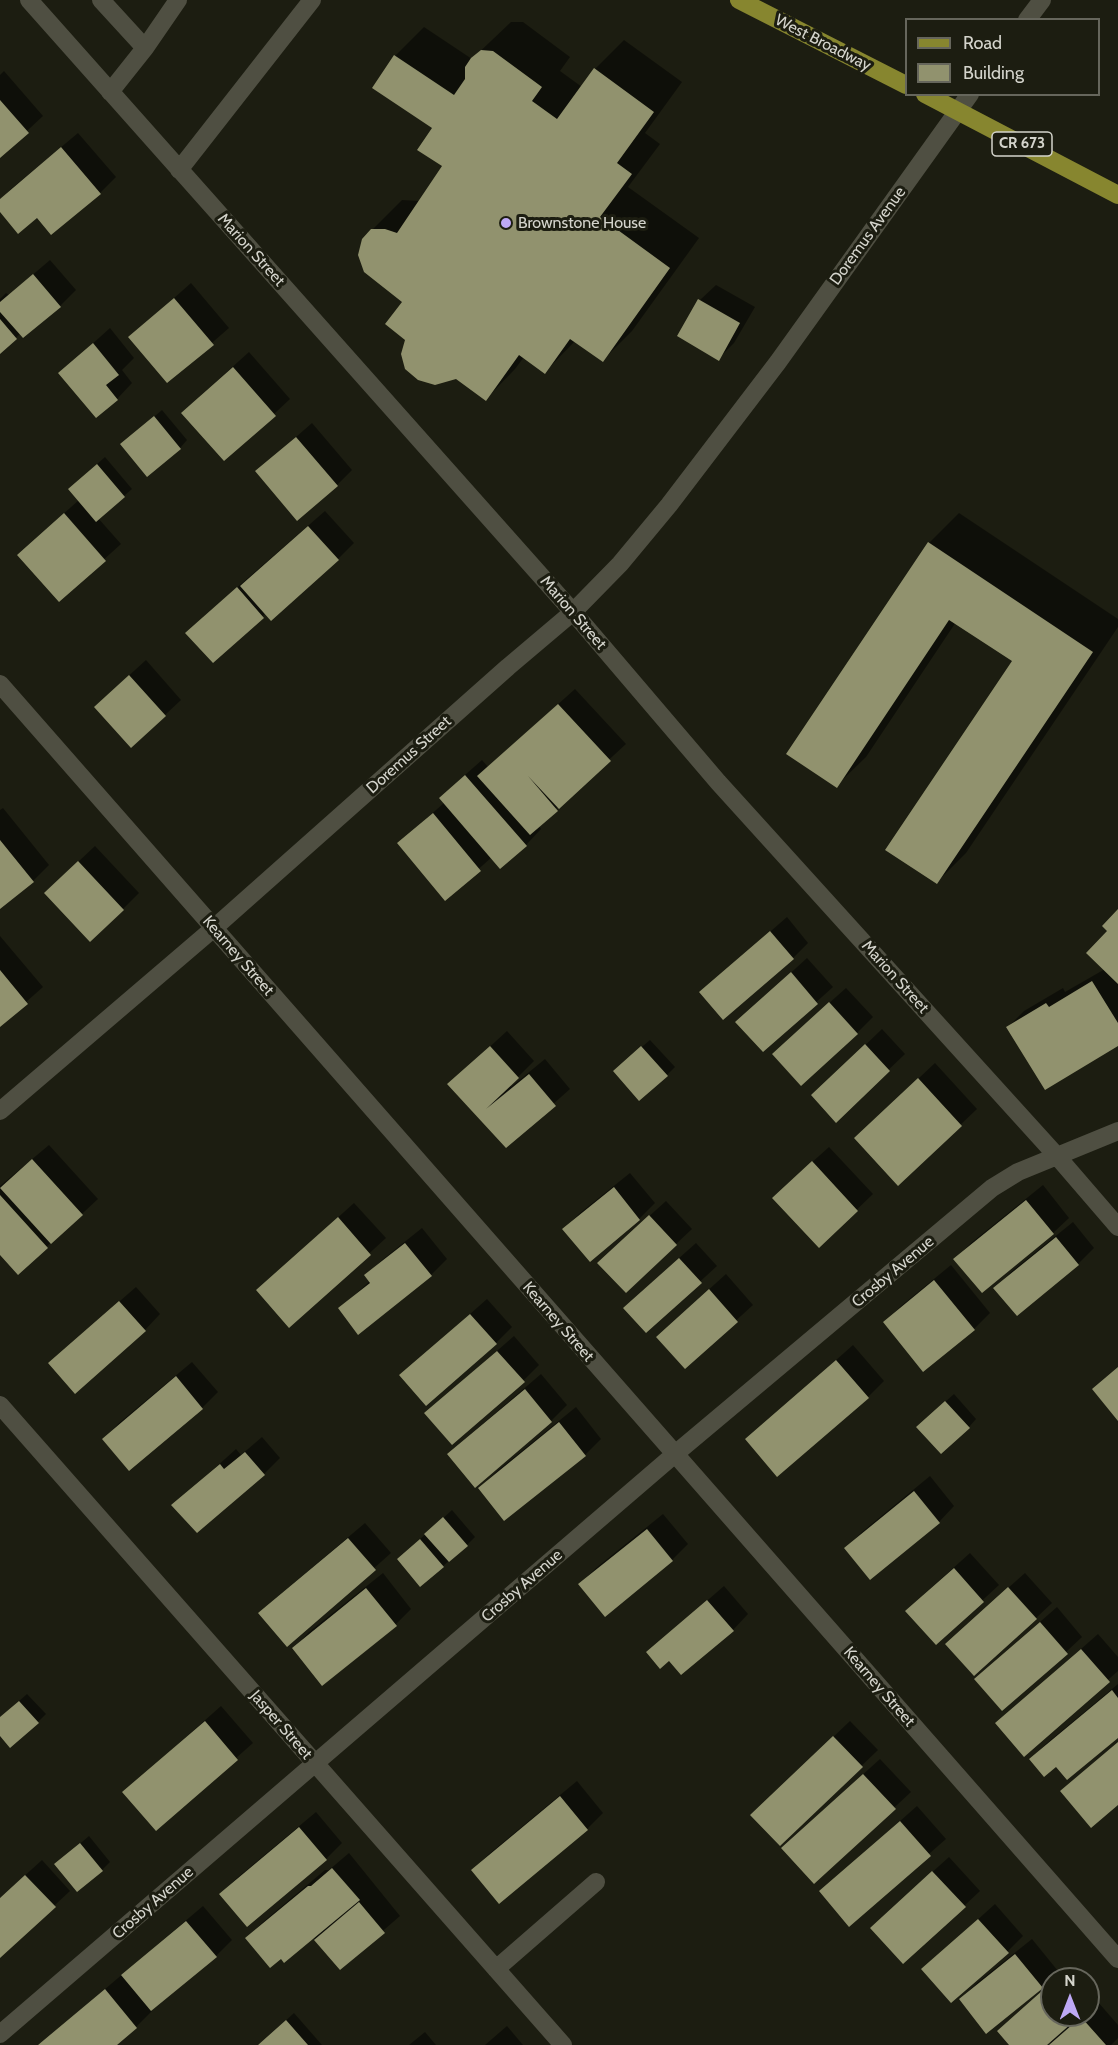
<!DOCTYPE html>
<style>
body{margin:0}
#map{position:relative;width:1118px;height:2045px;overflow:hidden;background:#1c1d11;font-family:Cabin,sans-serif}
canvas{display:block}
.legend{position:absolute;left:905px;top:18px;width:195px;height:78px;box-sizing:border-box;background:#1c1d11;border:2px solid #66665c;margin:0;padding:8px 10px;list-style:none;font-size:18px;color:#d4d4cc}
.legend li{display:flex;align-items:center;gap:12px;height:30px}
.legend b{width:30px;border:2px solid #66665c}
.north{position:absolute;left:1040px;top:1967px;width:60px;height:60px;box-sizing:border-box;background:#1c1d11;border:2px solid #66665c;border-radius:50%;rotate:0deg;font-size:16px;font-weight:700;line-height:24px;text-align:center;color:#d4d4cc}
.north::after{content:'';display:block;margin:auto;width:21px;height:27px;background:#bea9f5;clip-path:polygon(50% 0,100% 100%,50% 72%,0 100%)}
</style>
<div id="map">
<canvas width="1118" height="2045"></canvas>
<ul class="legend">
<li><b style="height:8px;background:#87862f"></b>Road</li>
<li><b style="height:16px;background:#91926e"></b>Building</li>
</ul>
<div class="north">N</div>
</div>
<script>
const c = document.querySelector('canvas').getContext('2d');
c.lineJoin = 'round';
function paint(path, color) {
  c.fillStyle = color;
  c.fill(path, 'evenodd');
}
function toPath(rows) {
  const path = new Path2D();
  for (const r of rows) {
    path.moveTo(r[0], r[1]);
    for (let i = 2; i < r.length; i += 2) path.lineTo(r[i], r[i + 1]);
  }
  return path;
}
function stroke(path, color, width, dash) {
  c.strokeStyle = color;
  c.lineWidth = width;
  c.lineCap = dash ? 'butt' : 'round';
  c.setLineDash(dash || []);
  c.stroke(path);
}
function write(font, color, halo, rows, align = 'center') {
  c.font = font + ' Cabin,sans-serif';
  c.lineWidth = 6;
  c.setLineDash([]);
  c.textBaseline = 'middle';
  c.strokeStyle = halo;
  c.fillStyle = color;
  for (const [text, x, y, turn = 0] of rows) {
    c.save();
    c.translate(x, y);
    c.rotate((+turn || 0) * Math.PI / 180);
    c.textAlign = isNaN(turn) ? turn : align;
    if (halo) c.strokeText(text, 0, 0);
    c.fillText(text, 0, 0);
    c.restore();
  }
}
const shadow = toPath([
 [511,22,523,22,570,57,560,71,582,87,595,69,624,40,682,82,645,133,660,144,628,187,699,238,632,331,603,360,575,341,545,372,524,357,515,369,486,399,407,340,404,301,372,230,402,200,420,201,444,166,434,128,395,56,424,27,472,59],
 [4,71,43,116,0,156,0,75],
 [78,133,116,177,100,193,52,233,37,216,0,210,0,200,11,189],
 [50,260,76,290,60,306,21,333,0,352,0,299,6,293,9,295],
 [191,283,229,328,168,381,130,337],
 [716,285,755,307,734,343,718,359,700,300],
 [110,328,134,358,122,370,132,383,117,399,60,373],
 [249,352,290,399,274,414,199,397],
 [162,410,187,440,180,448,130,437],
 [312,423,352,470,337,485,257,471],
 [105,457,132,489,98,518,121,544,59,600,35,539,79,500,78,481],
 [325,511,354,543,338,559,266,613,213,661,203,617],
 [959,513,1118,619,1118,627,966,853,937,882,1014,661,956,622,866,757,836,786,788,754,929,543],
 [146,660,181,700,165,715,112,691],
 [575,689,626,744,538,825,541,829,526,845,492,857,445,899,399,843,445,802,441,798,457,782,482,760,488,767],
 [3,808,49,865,33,881,0,907,0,810],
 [95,846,139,893,123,909,62,877],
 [1118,912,1118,1044,1008,1027,1024,1011,1063,988,1065,992,1105,969],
 [787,917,808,943,793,958,701,992],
 [0,936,43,987,0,1025],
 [807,958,833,987,763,1050,737,1022],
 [846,988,873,1017,857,1033,790,1038],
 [882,1029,905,1054,836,1120,829,1080],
 [507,1031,534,1061,510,1085,511,1087,545,1059,570,1089,506,1146,449,1084],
 [650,1040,675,1067,667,1075,623,1063],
 [935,1063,977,1109,898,1184,872,1122],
 [49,1145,98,1199,18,1273,0,1252,0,1186],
 [829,1147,873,1194,819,1246,790,1182],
 [630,1173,655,1203,639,1219,590,1260,564,1229,580,1213],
 [1043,1185,1069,1218,1053,1233,955,1259,971,1243],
 [666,1201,692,1229,676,1244,615,1247],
 [354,1203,386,1238,290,1326,274,1275],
 [1073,1222,1094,1248,1078,1264,1017,1314,996,1288,1011,1272],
 [422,1228,447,1259,431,1275,359,1333,340,1308,370,1281,366,1276,382,1260],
 [696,1243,717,1266,646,1331,641,1292],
 [951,1265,990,1313,974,1329,923,1370,885,1322,901,1306],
 [726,1274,753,1305,685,1367,674,1321],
 [136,1287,160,1314,145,1330,66,1348],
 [487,1299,512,1327,496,1343,401,1375],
 [514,1336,539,1365,523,1381,426,1413],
 [853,1345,884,1381,868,1397,747,1439],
 [192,1362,218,1392,202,1408,104,1439,119,1423],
 [541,1374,567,1405,551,1421,475,1486,449,1454,465,1439],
 [954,1394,976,1419,969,1427,926,1419],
 [576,1407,601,1439,585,1455,505,1519,480,1488,496,1472],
 [262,1437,280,1458,264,1474,174,1505,236,1449,241,1455],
 [930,1476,954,1506,939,1522,846,1548,862,1532],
 [452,1510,475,1537,467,1545,443,1566,406,1552],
 [663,1514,688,1544,672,1560,580,1584,596,1568],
 [365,1523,391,1553,288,1645,261,1613,276,1598],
 [970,1553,999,1585,936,1643,923,1595],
 [383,1573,411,1609,396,1624,294,1648,309,1632],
 [1025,1573,1052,1603,1036,1618,963,1628],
 [724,1586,748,1614,733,1630,669,1659,648,1652],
 [1057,1607,1082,1637,1066,1652,992,1664],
 [1098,1634,1118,1657,1118,1671,1024,1754,997,1723],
 [1118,1684,1118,1737,1056,1765,1031,1759,1047,1743],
 [27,1694,46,1714,38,1722,0,1734,0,1718],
 [221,1706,253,1743,156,1829,124,1792],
 [850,1721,878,1750,780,1844,768,1799],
 [880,1759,911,1792,814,1882,799,1832],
 [577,1781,603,1813,587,1829,499,1902,473,1870,489,1854],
 [917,1806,946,1839,849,1924,821,1891],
 [316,1812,342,1843,326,1859,221,1894,237,1878],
 [89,1836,110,1862,102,1870,56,1864],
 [349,1853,400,1916,340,1968,313,1937,281,1956,247,1938,263,1922,325,1870,329,1870],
 [949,1857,980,1891,964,1906,888,1912],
 [42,1860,70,1891,0,1956,0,1898],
 [995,1904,1023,1936,1007,1952,923,1969],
 [203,1906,232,1940,216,1956,151,2009,152,2011,136,2027,115,2045,39,2045],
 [1032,1939,1058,1971,1042,1987,986,2032,961,1999,977,1983],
 [1052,1982,1052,2015,1078,2015,1069,2024,1070,2026,1083,2015,1088,2015,1088,2010,1098,2002,1118,2025,1118,2038,1111,2045,1049,2045,1051,2043,1049,2041,1045,2045,1011,2045,999,2031],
 [294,2013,322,2045,259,2045],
 [507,2026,523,2045,485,2045],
 [425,2032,436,2045,409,2045]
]);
const building = toPath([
 [481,50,493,51,542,87,532,101,557,119,594,68,654,112,617,163,632,174,600,217,670,268,603,362,570,339,545,374,519,355,486,401,456,379,435,385,418,380,405,369,401,354,405,340,385,324,402,302,364,272,358,255,362,239,371,229,385,229,397,233,442,166,417,150,432,128,372,88,394,55,454,95,465,79,465,67,471,58],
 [0,100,29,133,0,158],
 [61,147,101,194,51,235,37,218,18,234,0,212,0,199],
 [33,274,61,307,23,338,0,312,0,302],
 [174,298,214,345,167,383,128,337],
 [698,299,740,323,719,361,677,336],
 [0,319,17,339,0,354],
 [93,343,119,375,106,385,118,400,96,418,58,373],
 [233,367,276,416,224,461,181,413],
 [154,416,181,449,147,477,120,444],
 [296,437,338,486,297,521,255,471],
 [97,464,125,497,96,522,68,489],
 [64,513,106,561,59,602,17,555],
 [308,526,339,560,271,621,240,586],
 [928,542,1093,652,937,884,885,850,1012,661,949,620,837,788,786,754],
 [237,587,264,618,213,663,185,633],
 [129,675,166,716,131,748,94,707],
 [558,704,611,761,559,809,528,776,558,811,530,835,477,776],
 [465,775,527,846,500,869,439,798],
 [433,813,481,871,445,901,397,843],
 [0,840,34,882,0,909],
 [78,861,124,910,90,942,44,893],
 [1118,909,1118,984,1086,953,1107,931,1102,926],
 [770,931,794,959,723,1020,699,992],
 [0,970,28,1004,0,1027],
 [791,972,818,1004,763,1052,735,1022],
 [1092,981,1118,1023,1118,1046,1045,1090,1006,1027,1046,1003,1049,1007],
 [829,1002,858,1034,801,1086,772,1054],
 [865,1044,890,1071,836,1123,811,1095],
 [490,1046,519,1078,486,1109,529,1074,556,1106,506,1148,447,1084],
 [641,1046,668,1076,639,1101,613,1071],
 [918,1078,962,1126,898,1186,854,1138],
 [32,1159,83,1215,51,1244,0,1188],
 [812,1161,858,1211,819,1248,772,1198],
 [614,1187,640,1220,590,1262,562,1229],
 [0,1195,48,1248,18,1275,0,1255],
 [1026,1200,1054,1234,982,1293,953,1259],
 [649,1215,677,1245,626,1293,597,1263],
 [338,1217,371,1255,289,1328,256,1290],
 [1056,1237,1079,1265,1017,1316,993,1288],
 [405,1243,432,1276,358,1335,338,1308,370,1283,364,1275],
 [679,1258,702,1283,646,1333,623,1308],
 [934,1280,975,1330,923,1372,883,1322],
 [709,1289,738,1322,685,1369,656,1337],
 [119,1301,146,1331,75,1394,48,1363],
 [470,1314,497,1344,426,1406,399,1375],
 [497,1351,525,1382,452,1445,424,1413],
 [836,1360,869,1398,777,1477,745,1439],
 [1118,1367,1118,1421,1092,1389],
 [176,1376,203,1409,129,1471,102,1439],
 [525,1389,552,1422,475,1488,447,1454],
 [945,1401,970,1428,941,1454,916,1427],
 [559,1422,586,1456,504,1521,478,1488],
 [245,1452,265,1475,197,1533,171,1505,220,1464,224,1469],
 [914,1491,940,1523,870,1580,844,1548],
 [443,1517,468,1546,449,1562,424,1534],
 [647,1529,673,1561,605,1617,578,1584],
 [348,1538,376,1570,287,1647,258,1613],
 [420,1539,444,1567,420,1587,397,1559],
 [954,1568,984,1602,936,1645,905,1611],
 [1008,1587,1037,1619,974,1676,945,1644],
 [366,1588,397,1626,322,1686,292,1648],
 [707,1600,734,1631,681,1675,669,1661,660,1669,646,1652],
 [1040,1622,1068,1654,1002,1711,974,1679],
 [1081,1649,1110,1682,1024,1757,995,1723],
 [1112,1690,1118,1698,1118,1738,1067,1780,1056,1767,1044,1777,1029,1759],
 [19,1701,39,1723,10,1748,0,1736,0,1717],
 [205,1721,238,1760,156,1831,122,1792],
 [833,1736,863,1767,780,1846,750,1815],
 [1118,1742,1118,1805,1091,1828,1060,1791],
 [863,1774,896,1809,814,1884,781,1848],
 [560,1796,588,1830,499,1904,471,1870],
 [900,1821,931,1856,849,1927,819,1891],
 [299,1827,327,1860,247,1927,219,1894],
 [80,1843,103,1871,77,1892,54,1864],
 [332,1868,360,1900,284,1963,281,1959,270,1968,245,1938,308,1886,311,1886],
 [932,1871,966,1907,903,1964,870,1928],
 [25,1875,56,1907,0,1958,0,1898],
 [359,1902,385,1933,340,1970,314,1940],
 [978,1919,1009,1953,951,2003,921,1969],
 [186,1921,217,1957,151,2011,121,1975],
 [1015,1954,1043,1988,986,2034,959,1999],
 [105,1989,137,2028,117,2045,38,2045],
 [1043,1990,1052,2000,1052,2015,1065,2015,1072,2023,1047,2045,1009,2045,997,2031],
 [1081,2017,1106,2045,1049,2045],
 [286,2020,308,2045,258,2045]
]);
const minor = toPath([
 [29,0,573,612,718,782,1056,1155,1118,1227],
 [101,0,145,48],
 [1027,20,1042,0],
 [110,92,145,48,178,0],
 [179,170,312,0],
 [0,684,1118,1959],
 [0,1111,214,928,508,667,573,612,620,564,669,505,778,362,970,94],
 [0,1405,563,2045],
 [496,1969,596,1882],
 [0,2034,675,1454,992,1188,1018,1172,1118,1131]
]);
const major = toPath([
 [739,0,906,85],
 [925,94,1118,195]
]);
const markers = [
 [506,223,6,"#bea9f5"]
];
const shields = [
 [1022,144,60]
];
const shieldNames = [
 ["CR 673",1022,144]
];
const streetNames = [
 ["West Broadway",823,43,27],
 ["Doremus Avenue",868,236,-54],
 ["Marion Street",251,250,48],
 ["Marion Street",573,613,49],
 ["Doremus Street",409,755,-42],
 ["Kearney Street",238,956,49],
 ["Marion Street",895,977,48],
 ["Crosby Avenue",893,1272,-40],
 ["Kearney Street",558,1322,49],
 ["Crosby Avenue",522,1586,-41],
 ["Kearney Street",879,1687,49],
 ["Jasper Street",281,1725,49],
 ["Crosby Avenue",153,1903,-41]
];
const poiNames = [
 ["Brownstone House",518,223]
];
paint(shadow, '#0007');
paint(building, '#91926e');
stroke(minor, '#4f4f42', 18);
stroke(major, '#87862f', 18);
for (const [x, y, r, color] of markers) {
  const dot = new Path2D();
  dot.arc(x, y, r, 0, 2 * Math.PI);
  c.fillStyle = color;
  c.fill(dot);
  stroke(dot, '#1c1d11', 2);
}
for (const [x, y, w] of shields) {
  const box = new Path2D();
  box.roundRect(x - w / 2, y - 12, w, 24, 4.5);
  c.fillStyle = '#1c1d11';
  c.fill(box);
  stroke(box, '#d4d4cc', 1.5);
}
write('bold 15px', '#d4d4cc', null, shieldNames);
write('16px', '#d4d4cc', '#1c1d11', streetNames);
write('16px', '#d4d4cc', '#1c1d11', poiNames, 'left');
</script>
